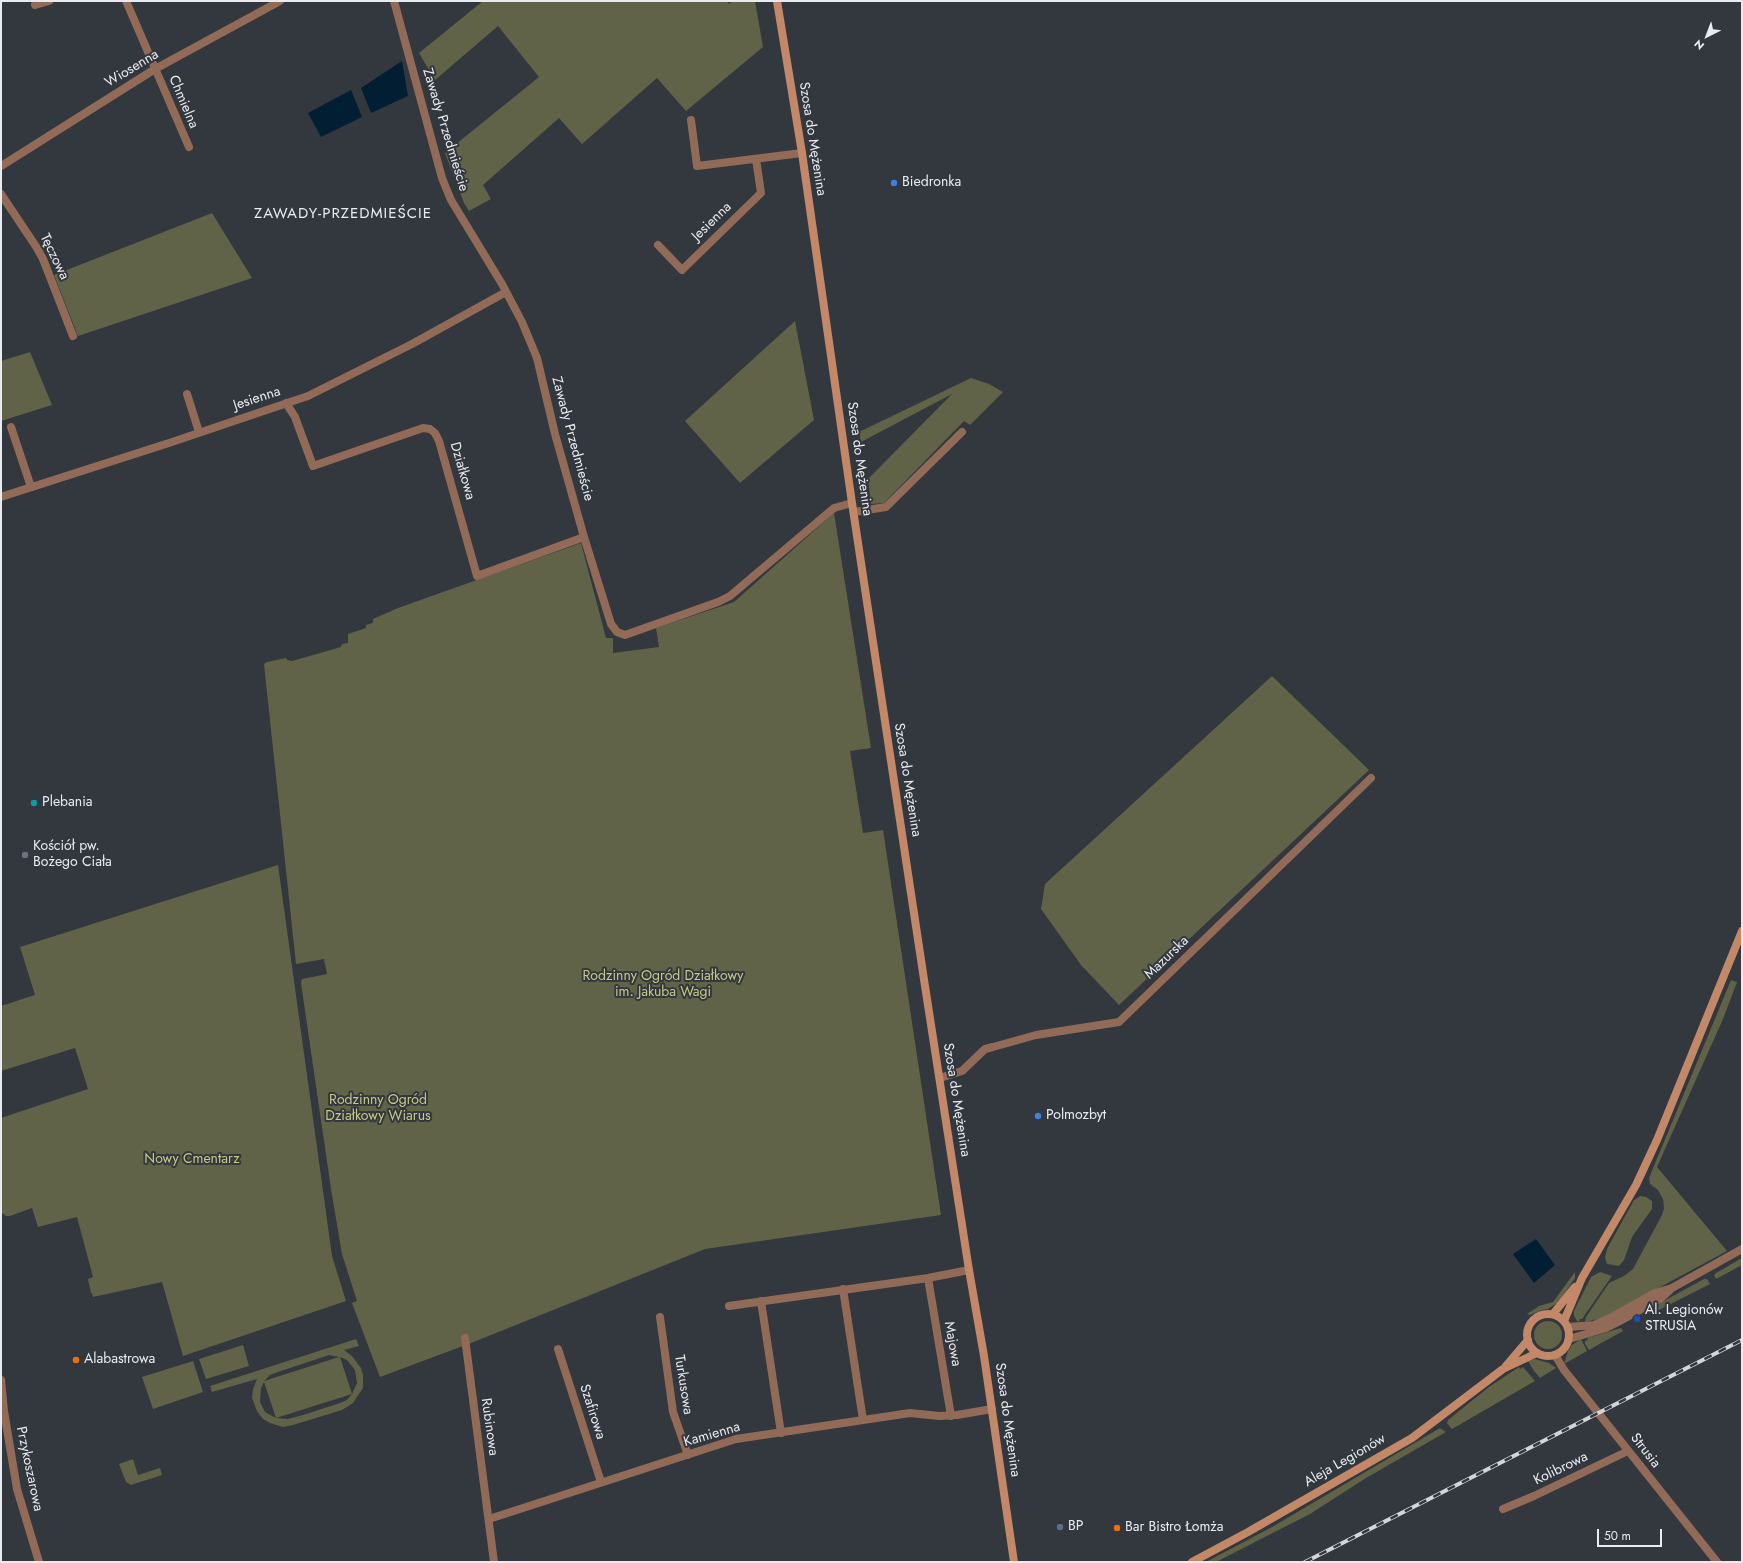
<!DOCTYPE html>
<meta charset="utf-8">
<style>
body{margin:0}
#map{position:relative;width:1743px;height:1563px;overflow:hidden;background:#33373e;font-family:Jost,sans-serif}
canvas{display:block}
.frame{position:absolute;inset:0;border:2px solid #e8ebef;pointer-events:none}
.north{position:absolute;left:1687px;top:16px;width:40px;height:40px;-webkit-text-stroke:3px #33373e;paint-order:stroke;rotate:222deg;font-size:11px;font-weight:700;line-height:16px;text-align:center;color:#e8ebef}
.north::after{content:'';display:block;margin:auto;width:14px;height:18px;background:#e8ebef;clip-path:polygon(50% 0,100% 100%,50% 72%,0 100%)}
.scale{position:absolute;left:1597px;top:1529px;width:65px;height:18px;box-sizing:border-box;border:2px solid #e8ebef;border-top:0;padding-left:5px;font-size:12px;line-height:14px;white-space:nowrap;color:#e8ebef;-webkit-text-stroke:3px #33373e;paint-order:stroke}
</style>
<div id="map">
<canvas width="1743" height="1563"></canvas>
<div class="frame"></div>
<div class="north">N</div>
<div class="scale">50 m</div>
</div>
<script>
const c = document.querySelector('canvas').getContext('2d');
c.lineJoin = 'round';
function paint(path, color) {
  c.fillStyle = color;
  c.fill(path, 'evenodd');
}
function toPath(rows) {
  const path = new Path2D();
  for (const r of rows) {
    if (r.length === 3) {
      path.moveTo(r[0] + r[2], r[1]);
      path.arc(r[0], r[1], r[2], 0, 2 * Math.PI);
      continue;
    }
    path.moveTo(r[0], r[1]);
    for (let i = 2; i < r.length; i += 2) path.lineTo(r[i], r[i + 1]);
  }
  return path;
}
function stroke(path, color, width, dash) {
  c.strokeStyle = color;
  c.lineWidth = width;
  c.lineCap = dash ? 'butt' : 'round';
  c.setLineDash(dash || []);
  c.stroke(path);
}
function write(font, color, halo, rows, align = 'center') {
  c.font = font + ' Jost,sans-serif';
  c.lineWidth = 4;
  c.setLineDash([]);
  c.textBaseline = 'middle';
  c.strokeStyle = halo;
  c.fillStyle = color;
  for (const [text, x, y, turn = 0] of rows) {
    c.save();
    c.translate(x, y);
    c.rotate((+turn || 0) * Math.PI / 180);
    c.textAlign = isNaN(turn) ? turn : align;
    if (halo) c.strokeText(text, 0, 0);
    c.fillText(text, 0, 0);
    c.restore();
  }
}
const green = toPath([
 [483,1,727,1,729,4,732,1,755,1,763,47,686,111,657,78,582,144,559,118,483,185,491,199,469,211,464,203,445,153,539,77,498,26,435,80,419,53],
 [212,213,252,278,78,336,54,275],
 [795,321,814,420,740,483,685,421],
 [30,352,52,405,1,421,1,361],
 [971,378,989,384,1003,392,970,425,964,421,884,503,871,504,868,479,952,394,861,442,859,432],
 [834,513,871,748,850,751,863,833,883,830,941,1215,705,1249,471,1343,380,1377,352,1303,357,1301,342,1254,331,1189,301,983,302,979,327,974,324,959,296,964,264,664,267,662,286,658,287,660,292,661,341,647,342,644,348,643,348,634,366,628,366,625,373,623,373,619,398,608,581,543,606,638,613,638,613,653,659,647,656,628,734,602],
 [1272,676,1369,770,1119,1005,1081,965,1041,909,1045,884],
 [278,865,332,1256,346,1301,183,1356,162,1282,93,1297,92,1293,91,1293,88,1279,93,1277,77,1217,38,1227,32,1208,10,1216,6,1216,1,1212,1,1118,88,1089,75,1048,1,1071,1,1006,35,995,20,947],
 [1731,980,1737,982,1723,1019,1657,1167,1727,1251,1612,1313,1602,1318,1585,1322,1586,1317,1609,1283,1624,1276,1633,1269,1662,1215,1664,1208,1663,1199,1658,1190,1650,1184,1649,1178],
 [1640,1196,1646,1197,1652,1201,1652,1209,1632,1237,1624,1260,1619,1266,1607,1264,1605,1258,1607,1249,1634,1200],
 [1742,1258,1742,1265,1716,1279,1714,1275,1716,1273],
 [1575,1272,1575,1278,1559,1302,1548,1309,1542,1310,1530,1315,1527,1314,1539,1306,1553,1302],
 [1600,1272,1612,1276,1582,1319,1580,1319,1579,1322,1577,1321,1574,1316,1574,1311,1591,1277],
 [1704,1279,1707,1279,1710,1284,1653,1313,1652,1311,1662,1302],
 [1548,1335,14],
 [1621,1328,1623,1331,1589,1350,1585,1344,1585,1341,1588,1340,1587,1338],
 [356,1339,359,1346,344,1350,352,1356,361,1368,363,1375,363,1388,353,1403,342,1410,293,1425,283,1427,270,1423,263,1419,257,1411,252,1398,253,1389,257,1379,212,1392,210,1386],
 [329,1355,339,1357,264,1381,270,1375,278,1372],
 [340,1357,347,1360,355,1370,357,1383,352,1394],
 [264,1382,276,1418,265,1412,260,1402,261,1388],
 [352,1394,347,1400,340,1403,303,1415,288,1419,276,1418],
 [1581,1339,1587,1351,1564,1364,1568,1351,1572,1345],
 [243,1345,249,1366,206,1379,199,1359],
 [1535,1359,1549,1363,1556,1368,1540,1378,1534,1371,1528,1361],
 [193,1361,203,1392,153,1409,142,1377],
 [1519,1367,1520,1369,1523,1367,1535,1381,1452,1429,1450,1427,1447,1423,1448,1420,1489,1387],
 [1440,1428,1446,1432,1366,1478,1310,1514,1216,1562,1206,1562,1272,1527],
 [133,1459,138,1475,160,1468,162,1475,131,1485,126,1482,119,1464]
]);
const water = toPath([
 [402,61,408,96,371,113,361,88],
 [351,90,362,117,321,137,308,113],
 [1536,1239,1555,1265,1534,1283,1513,1254]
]);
const minor = toPath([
 [126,1,189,147],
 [394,1,442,178,451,200,502,284,522,322,537,358,555,434,584,537,611,624,617,632,625,635,718,602,730,596,834,508,852,503],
 [35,5,49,1],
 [691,120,697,166,802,153],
 [1,166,155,69,280,1],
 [1,194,37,248,43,259,73,336],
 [658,245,682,270,761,193,756,159],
 [187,394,199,432],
 [286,403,295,417,313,466,423,428,430,429,435,433,439,441,477,576,584,537],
 [11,427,31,487],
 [1,497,169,443,308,396,412,344,506,292],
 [854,512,886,507,962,432],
 [940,1078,962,1071,985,1049,993,1047,1036,1035,1119,1022,1371,778],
 [928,1278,951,1416],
 [843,1289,863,1420],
 [761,1301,781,1433],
 [729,1306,928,1278,969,1270],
 [660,1317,673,1412,688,1455],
 [1568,1327,1594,1325,1610,1318,1655,1293,1672,1288,1742,1249],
 [465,1338,494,1562],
 [1569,1339,1606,1328,1618,1322,1660,1299,1670,1290],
 [558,1349,601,1482],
 [1555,1355,1564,1370,1717,1562],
 [1503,1509,1534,1496,1628,1451],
 [489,1519,736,1439,910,1413,939,1416,957,1415,992,1409]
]);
const tertiary = toPath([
 [1,1380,4,1411,17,1489,39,1562]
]);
const secondary = toPath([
 [777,1,802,153,852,503,925,986,969,1270,984,1356,1014,1562],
 [1548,1335,21],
 [1553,1314,1575,1287],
 [1564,1321,1582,1278,1636,1185,1657,1140,1742,931],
 [1505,1367,1528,1340],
 [1192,1562,1248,1532,1412,1438,1503,1369,1537,1353]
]);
const rail = toPath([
 [1305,1562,1742,1340]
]);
const markers = [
 [894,183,4,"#3f7fe0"],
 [34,803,4,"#0f9aa8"],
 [25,855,4,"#6b7280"],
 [1038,1116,4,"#3f7fe0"],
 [1637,1319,4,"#1a4fb4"],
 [76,1360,4,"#e8710a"],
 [1060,1527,4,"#5c6f8a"],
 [1117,1528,4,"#e8710a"]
];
const streetNames = [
 ["Wiosenna",132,69,-31],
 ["Chmielna",183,102,67],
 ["Zawady Przedmieście",445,130,73],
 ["Szosa do Mężenina",812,139,81],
 ["Jesienna",712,222,-44],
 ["Tęczowa",54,257,64],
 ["Jesienna",257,399,-18],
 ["Zawady Przedmieście",572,439,75],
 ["Szosa do Mężenina",859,459,82],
 ["Działkowa",462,471,74],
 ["Szosa do Mężenina",907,780,81],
 ["Mazurska",1167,958,-44],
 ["Szosa do Mężenina",956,1100,81],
 ["Majowa",952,1344,80],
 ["Turkusowa",683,1385,81],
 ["Szafirowa",592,1412,72],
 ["Szosa do Mężenina",1007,1420,82],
 ["Rubinowa",489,1427,82],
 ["Kamienna",712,1435,-16],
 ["Strusia",1645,1451,52],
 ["Aleja Legionów",1345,1461,-30],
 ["Przykoszarowa",29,1469,78],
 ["Kolibrowa",1561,1469,-26]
];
const poiNames = [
 ["Biedronka",902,183],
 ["Plebania",42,803],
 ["Kościół pw.",33,847],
 ["Bożego Ciała",33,863],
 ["Polmozbyt",1046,1116],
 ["Al. Legionów",1645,1311],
 ["STRUSIA",1645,1327],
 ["Alabastrowa",84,1360],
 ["BP",1068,1527],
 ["Bar Bistro Łomża",1125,1528]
];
const parkNames = [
 ["Rodzinny Ogród Działkowy",663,977],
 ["im. Jakuba Wagi",663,993],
 ["Rodzinny Ogród",378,1101],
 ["Działkowy Wiarus",378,1117],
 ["Nowy Cmentarz",192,1160]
];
const neighbourhoodNames = [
 ["ZAWADY-PRZEDMIEŚCIE",343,214]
];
paint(green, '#616348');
paint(water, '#021e32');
stroke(minor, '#916b58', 8);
stroke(tertiary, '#916b58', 8);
stroke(secondary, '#c38868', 8);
stroke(rail, '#d2d5d9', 4);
stroke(rail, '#33373e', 2.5, [8]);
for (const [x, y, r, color] of markers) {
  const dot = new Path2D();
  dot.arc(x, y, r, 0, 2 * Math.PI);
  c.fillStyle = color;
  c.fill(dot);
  stroke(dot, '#33373e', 1.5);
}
write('14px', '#e8ebef', '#33373e', streetNames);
write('14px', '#e8ebef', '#33373e', poiNames, 'left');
write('14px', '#c7ca81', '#33373e', parkNames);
c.letterSpacing = '1px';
write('15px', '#e8ebef', '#33373e', neighbourhoodNames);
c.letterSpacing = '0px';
</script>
